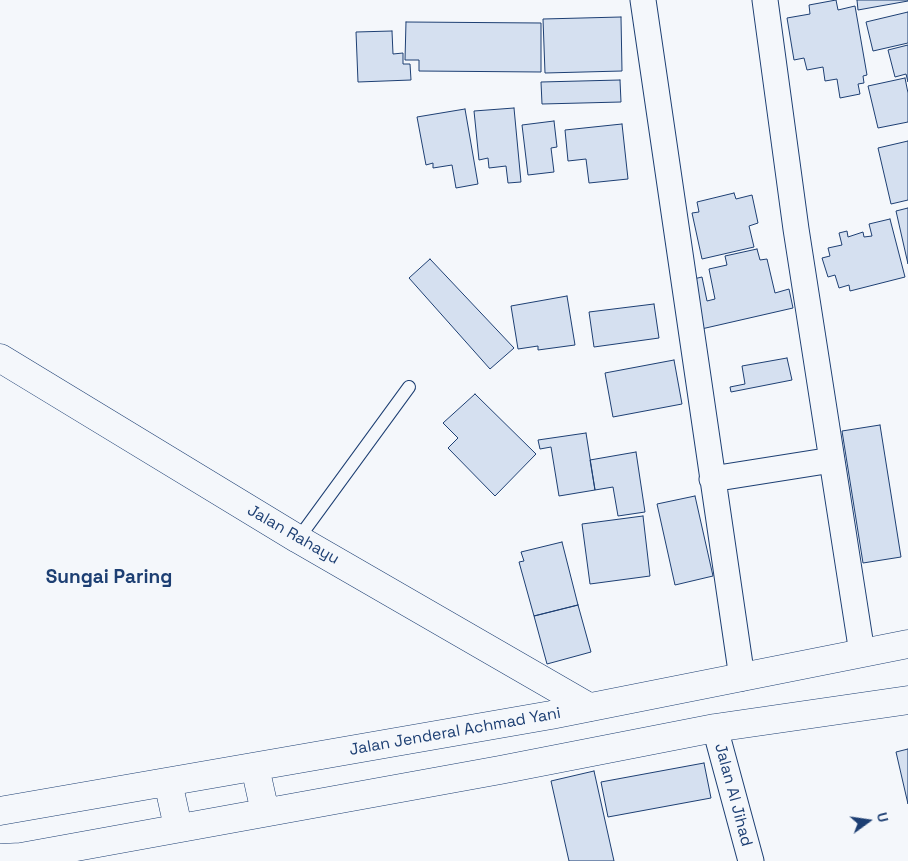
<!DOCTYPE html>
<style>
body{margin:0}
#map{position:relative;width:908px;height:861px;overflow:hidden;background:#f4f7fb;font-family:"Space Grotesk",sans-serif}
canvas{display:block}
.north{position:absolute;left:843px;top:796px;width:50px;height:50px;-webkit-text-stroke:4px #f4f7fb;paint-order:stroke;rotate:76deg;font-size:14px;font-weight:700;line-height:20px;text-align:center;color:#1d3f73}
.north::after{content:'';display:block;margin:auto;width:18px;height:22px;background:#1d3f73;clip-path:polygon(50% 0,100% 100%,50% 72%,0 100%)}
</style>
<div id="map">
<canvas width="908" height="861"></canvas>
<div class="north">U</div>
</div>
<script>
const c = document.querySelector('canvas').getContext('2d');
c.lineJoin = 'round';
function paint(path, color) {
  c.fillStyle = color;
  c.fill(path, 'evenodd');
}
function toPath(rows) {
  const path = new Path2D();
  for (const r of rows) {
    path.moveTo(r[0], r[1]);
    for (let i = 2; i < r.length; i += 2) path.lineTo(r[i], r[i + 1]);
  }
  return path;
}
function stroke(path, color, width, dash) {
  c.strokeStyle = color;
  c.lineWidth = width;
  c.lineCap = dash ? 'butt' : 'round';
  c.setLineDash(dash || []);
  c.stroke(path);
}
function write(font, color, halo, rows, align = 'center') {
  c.font = font + ' "Space Grotesk",sans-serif';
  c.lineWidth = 4;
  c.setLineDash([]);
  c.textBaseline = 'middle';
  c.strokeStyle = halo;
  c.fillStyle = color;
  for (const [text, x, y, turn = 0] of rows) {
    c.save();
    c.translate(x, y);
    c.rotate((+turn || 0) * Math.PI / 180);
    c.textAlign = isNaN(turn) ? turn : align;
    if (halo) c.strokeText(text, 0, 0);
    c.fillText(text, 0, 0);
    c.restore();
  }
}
const building = toPath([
 [836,0,838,10,855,6,867,75,863,76,864,83,858,84,860,94,840,98,837,79,825,81,823,67,807,70,804,58,794,60,787,18,810,14,809,5,836,0],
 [857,0,908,0,908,1,858,10,857,0],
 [908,12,908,43,873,51,866,22,908,12],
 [621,17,622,71,545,73,543,19,621,17],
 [406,22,541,23,541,72,419,71,419,60,405,60,406,22],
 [392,31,393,54,403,53,403,64,410,64,411,80,358,82,356,32,392,31],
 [908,45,908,82,906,74,895,77,888,50,908,45],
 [905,78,908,93,908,122,878,128,868,86,905,78],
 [620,80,621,102,542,104,541,82,620,80],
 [514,108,521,182,508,183,506,166,489,168,488,158,479,160,474,111,514,108],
 [465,109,478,184,456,188,452,165,433,168,433,163,426,165,417,117,465,109],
 [554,121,557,147,551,148,554,172,528,175,522,125,554,121],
 [622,124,628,179,589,183,586,159,568,161,565,130,622,124],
 [908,141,908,200,891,204,878,148,908,141],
 [734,193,736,199,752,195,758,223,749,226,754,247,702,259,692,213,699,212,697,202,734,193],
 [908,208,908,264,896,211,908,208],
 [890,219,905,277,850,291,849,285,839,288,835,275,828,277,822,258,830,256,828,248,842,245,839,233,847,231,848,237,863,232,864,237,872,236,869,224,890,219],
 [757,249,760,260,767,259,775,293,789,289,793,308,697,330,685,281,702,277,707,301,715,299,709,269,727,265,725,256,757,249],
 [430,259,514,348,490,369,409,278,430,259],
 [567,296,575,345,538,350,538,346,518,349,511,306,567,296],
 [654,304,659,338,594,347,589,312,654,304],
 [787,358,792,380,731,392,730,387,745,384,742,366,787,358],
 [674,360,682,404,613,417,605,373,674,360],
 [475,394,536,454,495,496,448,448,458,438,443,423,475,394],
 [880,425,901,557,863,563,842,431,880,425],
 [586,433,595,490,559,496,551,447,540,449,538,440,586,433],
 [636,452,645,512,618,516,613,487,595,490,590,460,636,452],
 [695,496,713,576,675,585,657,504,695,496],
 [643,516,650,576,590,584,582,524,643,516],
 [562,542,578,605,534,616,519,562,524,561,521,552,562,542],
 [578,605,591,652,547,664,534,616,578,605],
 [908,749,908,804,896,752,908,749],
 [704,763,711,798,608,817,601,782,704,763],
 [594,771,614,861,569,861,551,781,594,771]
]);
const service = toPath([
 [298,539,409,387]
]);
const minor = toPath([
 [643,0,742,678],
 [765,0,796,229,862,653],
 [712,479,832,460],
 [715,728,751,861]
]);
const secondary = toPath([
 [0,358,298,539,589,707]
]);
const trunk = toPath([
 [255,767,265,812],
 [168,782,178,827],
 [0,811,551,715,908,644],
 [0,858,21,857,500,770,715,728,908,700]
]);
const streetNames = [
 ["Jalan Rahayu",293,535,30],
 ["Jalan Jenderal Achmad Yani",455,732,-10],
 ["Jalan Al Jihad",733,795,75]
];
const quarterNames = [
 ["Sungai Paring",109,578]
];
paint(building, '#d5e0f0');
stroke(building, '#1d3f73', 1);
stroke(service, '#1d3f73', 14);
stroke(minor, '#1d3f73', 27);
stroke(secondary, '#1d3f73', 29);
stroke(trunk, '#1d3f73', 29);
stroke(service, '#f4f7fb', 12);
stroke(minor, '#f4f7fb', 25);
stroke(secondary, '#f4f7fb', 28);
stroke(trunk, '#f4f7fb', 28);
write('16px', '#1d3f73', '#f4f7fb', streetNames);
write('bold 19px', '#1d3f73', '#f4f7fb', quarterNames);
</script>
